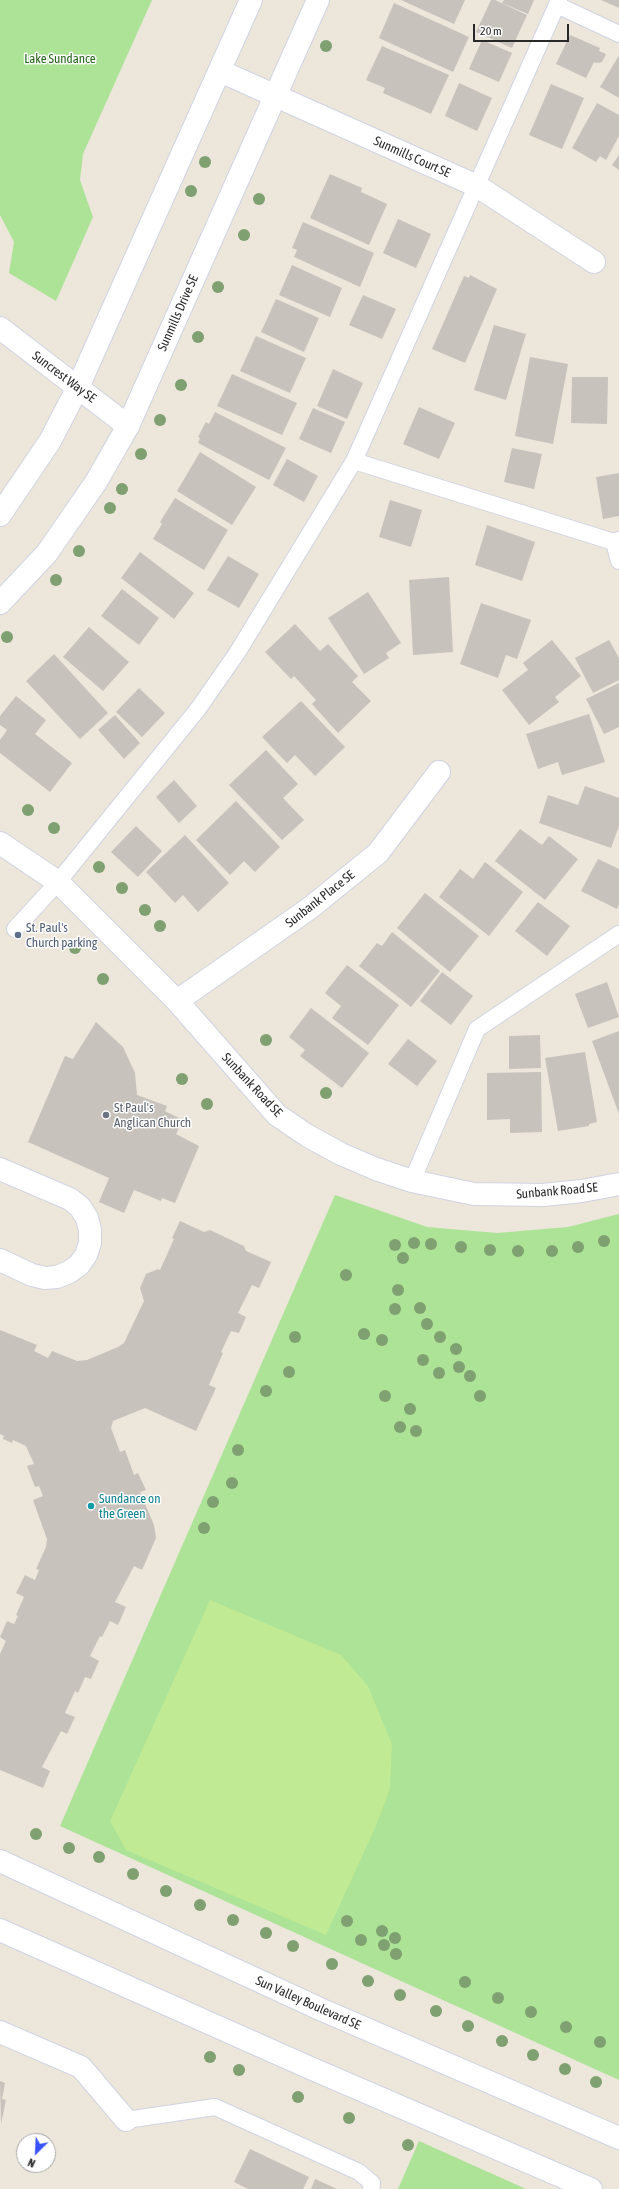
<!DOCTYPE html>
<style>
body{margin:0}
#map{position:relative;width:619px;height:2189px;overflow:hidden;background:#ece6db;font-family:"Asap Condensed",sans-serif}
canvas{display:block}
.north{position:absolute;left:16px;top:2133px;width:40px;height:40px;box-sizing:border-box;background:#fff;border:1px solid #a9a9a9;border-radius:50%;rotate:204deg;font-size:11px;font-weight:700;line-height:16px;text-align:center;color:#292929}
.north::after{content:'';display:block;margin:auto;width:14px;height:18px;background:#3a52fa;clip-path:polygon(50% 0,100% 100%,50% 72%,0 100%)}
.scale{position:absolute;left:473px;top:24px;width:96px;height:18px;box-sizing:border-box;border:2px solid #292929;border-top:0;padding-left:5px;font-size:12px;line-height:14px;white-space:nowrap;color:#292929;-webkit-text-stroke:3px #fff;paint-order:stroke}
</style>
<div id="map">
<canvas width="619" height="2189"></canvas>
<div class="north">N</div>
<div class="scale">20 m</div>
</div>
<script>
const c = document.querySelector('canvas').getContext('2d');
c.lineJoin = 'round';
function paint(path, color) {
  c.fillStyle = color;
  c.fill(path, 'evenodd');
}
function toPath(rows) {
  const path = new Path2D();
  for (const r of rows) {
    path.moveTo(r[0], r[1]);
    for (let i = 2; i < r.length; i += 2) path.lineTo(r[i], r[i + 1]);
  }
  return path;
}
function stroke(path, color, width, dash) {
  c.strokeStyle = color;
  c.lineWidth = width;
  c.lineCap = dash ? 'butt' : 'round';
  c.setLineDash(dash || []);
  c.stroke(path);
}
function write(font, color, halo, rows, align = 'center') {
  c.font = font + ' "Asap Condensed",sans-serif';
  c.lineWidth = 3;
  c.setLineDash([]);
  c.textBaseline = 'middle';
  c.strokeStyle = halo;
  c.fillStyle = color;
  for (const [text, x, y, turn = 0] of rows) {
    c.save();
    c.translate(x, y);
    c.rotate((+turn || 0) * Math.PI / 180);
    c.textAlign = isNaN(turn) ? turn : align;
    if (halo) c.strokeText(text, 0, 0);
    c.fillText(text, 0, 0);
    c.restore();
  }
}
const green = toPath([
 [0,0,152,0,83,154,80,180,93,217,56,301,9,273,14,242,0,215],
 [335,1195,427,1227,497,1233,568,1227,619,1214,619,2080,60,1826],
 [419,2141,526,2189,398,2189]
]);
const pitch = toPath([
 [210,1600,341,1655,368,1686,392,1744,390,1789,376,1826,326,1935,126,1850,110,1821]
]);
const building = toPath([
 [401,0,465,0,454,24],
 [491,0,495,0,527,15,512,48,476,32],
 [504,0,534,0,528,14,502,3],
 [601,0,619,0,619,8],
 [394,3,469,37,453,72,379,38],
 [570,35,600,48,599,51,606,54,602,62,597,63,594,62,586,78,556,64],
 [482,40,512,53,499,82,469,69],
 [382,46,449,75,431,114,383,93,385,88,366,80],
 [618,57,619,57,619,98,600,87],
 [459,83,492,98,477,131,445,116],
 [551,84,584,98,562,149,529,135],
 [597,103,619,115,619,136,606,160,600,156,596,162,572,148],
 [619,155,619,170,612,165],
 [330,174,362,188,361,192,387,204,369,245,310,218],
 [398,219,431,234,416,268,383,253],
 [303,222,374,253,360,287,294,257,297,250,292,248],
 [292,265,342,288,330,317,279,295],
 [470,275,497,289,465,363,432,349,464,276,469,278],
 [363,295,396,309,382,339,349,325],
 [276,299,319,318,304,352,261,332],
 [494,325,526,334,506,400,474,390],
 [256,336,306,358,290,393,240,371],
 [530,357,568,364,553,444,515,436],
 [333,369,363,383,347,419,317,406],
 [232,374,297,403,282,435,217,406],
 [572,377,608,377,607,424,571,423],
 [419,407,455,423,439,459,403,444],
 [313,408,345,422,331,453,299,439],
 [215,412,286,448,269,480,198,443,200,438,198,437,206,422,209,424],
 [512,448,542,454,534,489,504,482],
 [200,452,256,487,232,525,177,491],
 [287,459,318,476,304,502,273,485],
 [619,473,619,516,603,519,596,477],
 [175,498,228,530,204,570,153,539,162,524,160,522],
 [390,500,422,510,411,547,379,537],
 [487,525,535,542,522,581,475,565],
 [140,552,194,593,174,619,121,578],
 [228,556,259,574,239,608,207,590],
 [449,577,453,652,413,655,409,580],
 [122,589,159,618,139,645,101,616],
 [368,592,401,643,386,653,389,658,364,674,328,618],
 [481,603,531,620,517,659,506,655,498,678,460,664],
 [295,624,320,651,328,644,358,676,352,682,371,701,338,733,312,704,316,700,294,676,291,679,265,652],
 [89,627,129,662,103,691,63,657],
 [552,640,581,676,555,697,559,702,529,725,502,690,528,670,523,663],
 [609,640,619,658,619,680,593,693,575,658],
 [54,654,108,713,80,739,26,681],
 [619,683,619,727,604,734,586,699],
 [139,688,165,713,142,737,116,712],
 [16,696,46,720,35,734,72,763,50,792,0,753,0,740,7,730,0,725,0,716],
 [301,701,345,747,315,776,295,755,287,763,262,737],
 [589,714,605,762,562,775,558,762,538,769,526,734],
 [115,715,140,743,124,759,98,730],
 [266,750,298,784,283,798,304,820,282,840,229,785],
 [174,780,197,806,179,823,156,797],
 [585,786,619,798,619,826,611,848,539,823,548,795,578,805],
 [236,801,280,847,255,872,244,861,230,875,196,840],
 [136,826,162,851,138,877,111,852],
 [520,829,542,845,549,836,578,859,545,900,495,861],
 [185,835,229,883,198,912,183,895,175,903,146,872],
 [598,859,619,869,619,904,617,909,581,891],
 [485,862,523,892,489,936,439,897,460,869,473,879],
 [425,893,479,936,450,972,397,928],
 [538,902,570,926,547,956,515,931],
 [392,932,440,971,411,1007,359,966,377,943,382,946],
 [347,965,399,1005,368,1045,332,1018,341,1006,325,993],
 [442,972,473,996,451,1025,420,1001],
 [607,982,619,1017,588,1028,575,994],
 [311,1008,369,1053,342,1088,300,1056,305,1050,289,1037],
 [96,1022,123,1047,135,1073,137,1095,167,1106,165,1111,183,1120,176,1134,199,1146,175,1203,162,1198,161,1201,134,1190,124,1213,99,1202,109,1178,28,1142,65,1056,73,1059],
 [619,1031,619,1114,592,1041],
 [540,1035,541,1068,509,1069,509,1036],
 [408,1039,437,1061,417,1086,388,1064],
 [585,1052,597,1122,589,1124,589,1126,558,1131,545,1058],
 [541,1072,542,1132,510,1133,510,1119,487,1120,487,1073],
 [180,1221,204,1232,210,1230,244,1246,246,1251,271,1262,259,1288,252,1285,238,1313,246,1317,239,1333,231,1331,221,1352,223,1353,209,1385,216,1388,196,1431,145,1408,113,1421,111,1428,120,1452,125,1450,134,1475,138,1473,146,1490,140,1492,154,1525,156,1538,142,1570,134,1566,115,1602,126,1607,118,1625,110,1621,102,1637,100,1636,90,1656,99,1661,91,1679,85,1677,78,1693,75,1691,65,1713,75,1717,67,1734,61,1731,42,1767,50,1771,43,1788,0,1770,0,1654,6,1641,0,1637,7,1621,14,1624,18,1616,16,1615,24,1597,16,1593,25,1575,35,1580,39,1570,36,1569,46,1547,47,1539,33,1500,43,1496,39,1486,35,1487,27,1466,34,1464,26,1446,13,1440,12,1443,3,1439,4,1436,0,1434,0,1330,37,1345,34,1351,48,1358,52,1351,77,1361,87,1360,118,1347,124,1343,144,1301,140,1288,146,1274,158,1269,160,1270,174,1239,172,1238],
 [0,2081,5,2083,2,2099,6,2100,1,2124],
 [250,2149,309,2177,303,2189,248,2189,234,2182],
 [315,2179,337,2189,311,2189]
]);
const lane = toPath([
 [557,5,619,34],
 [354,461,614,542,619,540],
 [614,542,619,561],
 [15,929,58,882,198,709,237,653,354,461,559,0],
 [412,1181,477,1029,619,934],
 [126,2120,215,2107,359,2172,372,2183,371,2189]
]);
const street = toPath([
 [220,71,477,186,594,262],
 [0,328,128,426],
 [0,843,58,882,177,1001,277,1115,308,1136,341,1154,376,1169,412,1181,474,1194,543,1195,582,1191,619,1184],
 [177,1001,310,908,378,853,439,772],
 [0,1169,70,1199,80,1207,87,1218,90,1230,90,1243,86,1255,79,1265,69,1272,57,1277,45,1278,32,1275,0,1260],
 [0,2032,81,2067,126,2120]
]);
const secondary = toPath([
 [0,515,50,441,78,387,251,0],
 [0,603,47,553,96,482,128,426,318,0],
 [0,1861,320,2009,619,2138],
 [0,1930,308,2067,591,2189]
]);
const trees = [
 [326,46],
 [205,162],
 [191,191],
 [259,199],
 [244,235],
 [218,287],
 [198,337],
 [181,385],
 [160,420],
 [141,454],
 [122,489],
 [110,508],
 [79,551],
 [56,580],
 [7,637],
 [28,810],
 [54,828],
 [99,867],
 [122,888],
 [145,910],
 [160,926],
 [75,948],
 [103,979],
 [266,1040],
 [182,1079],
 [326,1093],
 [207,1104],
 [604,1241],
 [414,1243],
 [431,1244],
 [395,1245],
 [461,1247],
 [578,1247],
 [490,1250],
 [518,1251],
 [552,1251],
 [403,1258],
 [346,1275],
 [398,1290],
 [420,1308],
 [395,1309],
 [427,1324],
 [364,1334],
 [295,1337],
 [440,1337],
 [382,1340],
 [456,1349],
 [423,1360],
 [459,1367],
 [289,1372],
 [439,1373],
 [470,1376],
 [266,1391],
 [385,1396],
 [480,1396],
 [410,1409],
 [400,1427],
 [416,1431],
 [238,1450],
 [232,1483],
 [213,1502],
 [204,1528],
 [36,1834],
 [69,1848],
 [99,1857],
 [133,1874],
 [166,1891],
 [200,1905],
 [233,1920],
 [347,1921],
 [382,1931],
 [266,1933],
 [395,1938],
 [361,1940],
 [384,1945],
 [293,1946],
 [396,1954],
 [332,1964],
 [368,1981],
 [465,1982],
 [400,1995],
 [498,1998],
 [436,2011],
 [531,2012],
 [468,2026],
 [566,2027],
 [502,2041],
 [600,2042],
 [533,2055],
 [210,2057],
 [565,2069],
 [239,2070],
 [596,2082],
 [298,2097],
 [349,2118],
 [408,2145]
];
const markers = [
 [18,935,4,"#5c6f8a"],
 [106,1115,4,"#6b7280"],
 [91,1506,4,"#0f9aa8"]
];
const parkNames = [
 ["Lake Sundance",60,59]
];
const streetNames = [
 ["Sunmills Court SE",412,157,24],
 ["Sunmills Drive SE",178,313,-66],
 ["Suncrest Way SE",64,377,37],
 ["Sunbank Place SE",320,899,-38],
 ["Sunbank Road SE",252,1085,47],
 ["Sunbank Road SE",557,1191,-5],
 ["Sun Valley Boulevard SE",308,2003,24]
];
const serviceNames = [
 ["St. Paul's",26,928],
 ["Church parking",26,943]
];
const worshipNames = [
 ["St Paul's",114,1108],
 ["Anglican Church",114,1123]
];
const cultureNames = [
 ["Sundance on",99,1499],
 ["the Green",99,1514]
];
paint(green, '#ace397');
paint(pitch, '#c0ea93');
paint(building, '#c7c2bb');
stroke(lane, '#d0d3e2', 18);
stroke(street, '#d0d3e2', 24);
stroke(secondary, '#d0d3e2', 24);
stroke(lane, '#fff', 16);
stroke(street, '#fff', 22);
stroke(secondary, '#fff', 22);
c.fillStyle = '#7fa070';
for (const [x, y] of trees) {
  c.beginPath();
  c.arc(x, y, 6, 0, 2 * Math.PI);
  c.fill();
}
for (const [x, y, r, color] of markers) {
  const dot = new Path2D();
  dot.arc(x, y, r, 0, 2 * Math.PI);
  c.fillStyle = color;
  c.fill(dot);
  stroke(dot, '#fff', 1.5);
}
write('13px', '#256619', '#fff', parkNames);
write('13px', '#292929', '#fff', streetNames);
write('13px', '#4e5e75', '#fff', serviceNames, 'left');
write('13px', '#5b616d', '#fff', worshipNames, 'left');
write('13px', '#0d838f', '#fff', cultureNames, 'left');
</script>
